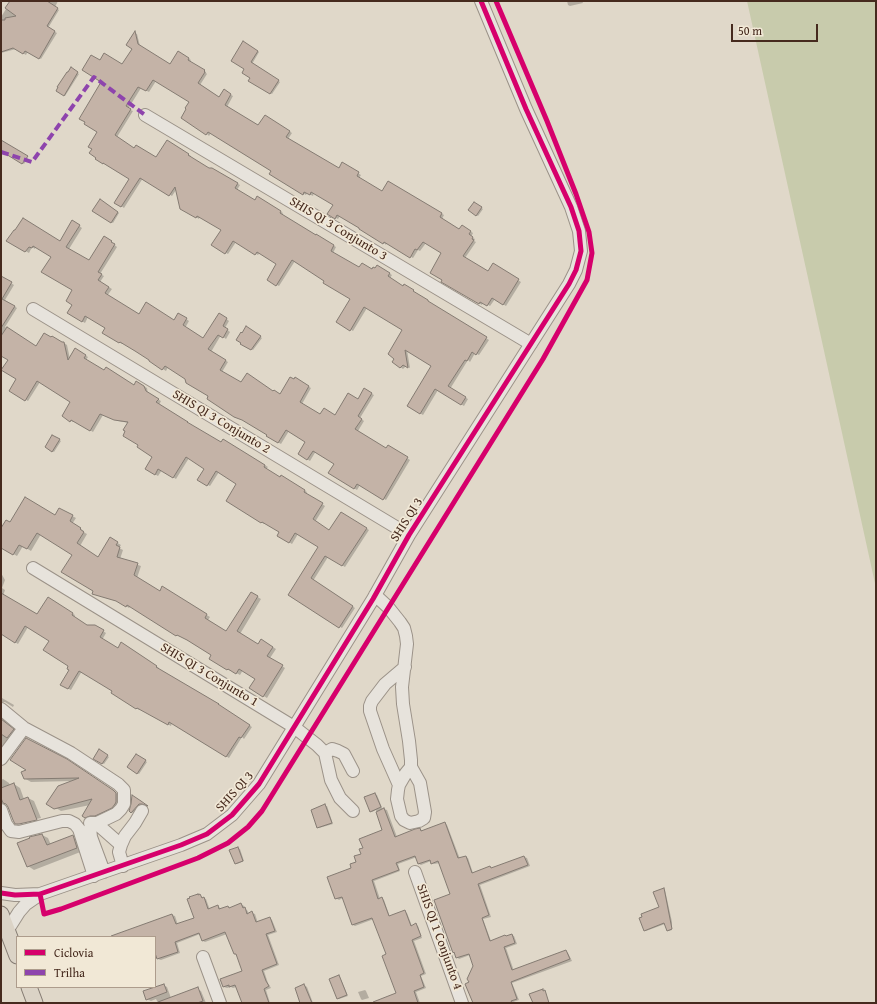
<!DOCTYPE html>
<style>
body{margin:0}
#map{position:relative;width:877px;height:1004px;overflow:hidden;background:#e0d8c9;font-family:"Gentium Book Plus",serif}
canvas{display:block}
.frame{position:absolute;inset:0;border:2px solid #462a1e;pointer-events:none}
.legend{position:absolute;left:16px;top:936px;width:140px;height:52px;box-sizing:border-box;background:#f1e8d6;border:1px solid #ad9c8c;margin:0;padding:5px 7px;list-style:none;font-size:12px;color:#462a1e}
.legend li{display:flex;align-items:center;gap:8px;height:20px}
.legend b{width:20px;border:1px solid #ad9c8c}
.scale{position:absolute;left:731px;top:24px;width:87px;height:18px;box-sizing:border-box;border:2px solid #462a1e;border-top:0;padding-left:5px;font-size:12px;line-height:14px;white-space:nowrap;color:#462a1e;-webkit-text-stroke:3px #f1e8d6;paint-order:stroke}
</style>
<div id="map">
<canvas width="877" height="1004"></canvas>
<div class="frame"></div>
<ul class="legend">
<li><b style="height:5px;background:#d6006c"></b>Ciclovia</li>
<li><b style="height:5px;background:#8e44ad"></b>Trilha</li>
</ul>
<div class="scale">50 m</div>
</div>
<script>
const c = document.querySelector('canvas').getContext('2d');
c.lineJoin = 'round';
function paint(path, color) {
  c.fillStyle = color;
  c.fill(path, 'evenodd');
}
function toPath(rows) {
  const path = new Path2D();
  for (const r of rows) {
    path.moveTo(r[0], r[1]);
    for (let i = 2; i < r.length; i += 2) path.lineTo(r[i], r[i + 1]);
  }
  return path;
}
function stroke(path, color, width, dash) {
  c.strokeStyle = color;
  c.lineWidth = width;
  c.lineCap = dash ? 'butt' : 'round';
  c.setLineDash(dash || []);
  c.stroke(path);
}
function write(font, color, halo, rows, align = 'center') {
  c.font = font + ' "Gentium Book Plus",serif';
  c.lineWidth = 3.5;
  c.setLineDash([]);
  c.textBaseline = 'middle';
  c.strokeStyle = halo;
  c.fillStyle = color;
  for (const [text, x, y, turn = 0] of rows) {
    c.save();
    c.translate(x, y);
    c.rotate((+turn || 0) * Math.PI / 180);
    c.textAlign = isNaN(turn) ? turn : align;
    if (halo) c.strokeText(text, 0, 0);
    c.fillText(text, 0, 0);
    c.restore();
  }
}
const green = toPath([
 [747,1,876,1,876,588,810,287]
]);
const shadow = toPath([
 [11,1,58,1,55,7,59,10,48,28,57,33,41,59,28,51,26,55,16,49,1,53,1,17],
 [567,1,582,1,583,3,570,6,568,5],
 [135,33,137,34,140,46,170,65,178,52,191,60,190,62,206,72,206,73,207,74,200,85,220,98,224,91,233,96,227,107,258,127,265,116,292,133,288,139,339,169,342,164,361,175,359,178,382,192,389,182,444,215,442,219,459,230,462,226,473,233,471,237,475,239,474,241,476,242,465,258,489,273,494,265,521,282,506,306,495,299,490,306,483,302,482,305,443,282,443,253,426,243,420,251,418,250,413,258,387,243,386,245,384,243,340,216,338,219,329,214,334,205,314,193,313,196,307,193,306,195,270,174,272,171,211,133,209,136,207,134,182,118,190,102,156,81,149,92,141,88,128,109,133,111,117,137,134,149,157,159,167,141,191,156,190,158,209,169,212,169,240,185,237,190,255,201,258,197,283,213,282,215,336,247,333,253,359,269,376,273,377,266,392,275,390,278,403,287,404,286,416,293,415,293,430,303,489,340,479,355,475,353,470,362,468,360,450,389,468,399,464,406,438,390,423,415,408,406,432,365,407,350,410,368,406,366,403,369,393,362,404,329,367,308,353,331,337,321,351,299,326,281,295,261,279,286,277,285,278,264,260,252,258,255,236,242,228,254,213,245,222,229,200,216,199,219,181,208,176,190,172,196,143,178,124,208,116,202,130,178,93,149,98,132,102,82,100,61,122,66,133,49],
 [244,43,259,52,252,64,280,82,272,94,250,80,251,78,245,69],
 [71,69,79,74,65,96,58,91],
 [1,141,28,158,24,164,1,150],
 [100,201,119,213,113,223,94,211],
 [474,203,483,209,478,216,469,210],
 [75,223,82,228,69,249,89,261,107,239,117,247,100,274,104,276,100,282,112,289,107,296,139,316,174,321,179,314,189,321,185,328,204,340,220,314,229,321,225,328,230,332,226,339,221,335,211,352,228,362,222,372,242,384,274,392,280,395,295,379,311,388,302,404,320,415,335,416,358,400,364,390,374,395,360,418,364,421,358,431,386,449,388,446,410,460,386,500,360,485,357,490,330,473,335,464,316,451,310,461,299,454,306,442,289,431,281,444,267,436,268,435,210,396,186,378,168,367,166,371,150,361,151,360,123,343,122,344,103,332,106,328,88,317,85,323,68,313,73,305,74,289,52,256,36,246,35,249,32,247,29,253,8,241,60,242],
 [1,277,14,285,5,300,17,308,5,327,37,347,64,343,67,345,70,359,76,349,88,357,86,360,104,371,134,386,137,382,147,388,148,394,161,401,159,405,221,444,223,440,268,467,266,469,281,478,282,477,307,492,306,494,325,506,315,522,330,531,341,513,369,530,345,567,328,557,313,581,355,608,342,628,289,595,320,547,298,534,292,544,278,535,280,532,265,522,264,524,261,522,238,484,219,472,210,486,198,480,206,468,189,458,176,479,162,470,158,476,146,469,154,456,139,445,129,423,118,421,103,415,93,432,74,420,73,422,63,416,72,402,40,382,28,401,10,390,17,378,9,359,1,354,1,338,3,334,1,333],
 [246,328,262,338,253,350,242,344,242,334],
 [53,436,61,441,54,452,46,447],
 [59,509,76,518,72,524,84,531,83,532,87,534,80,546,99,558,114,541,121,545,119,548,123,550,120,559,141,566,137,578,160,592,166,590,210,617,208,620,227,632,251,593,261,599,240,634,258,645,261,640,276,649,270,658,285,668,267,698,250,688,256,678,243,670,240,675,231,670,231,671,227,669,212,655,181,636,180,637,177,635,131,606,129,608,120,602,96,595,73,554,41,534,31,551,23,546,17,556,1,547,1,530,11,524,55,516],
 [1,573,5,580,2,588,5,590,3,596,37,615,48,599,75,615,74,618,87,626,95,626,106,633,102,640,118,649,124,645,159,668,159,669,252,727,244,739,242,737,229,758,172,723,171,726,140,708,139,710,137,708,112,693,113,691,82,671,71,690,61,685,71,670,70,666,50,640,28,627,18,644,1,633],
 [2,698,14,705,13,707,5,702,1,703,1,699],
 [1,717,19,733,1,753],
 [99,750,109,757,104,764,94,758],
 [136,755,147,762,139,774,128,767],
 [74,764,119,795,122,806,92,821,83,815,90,805,61,811,48,803,73,781,31,782,24,778],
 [3,779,9,783,10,786,14,784,20,788,24,799,28,798,34,801,41,818,18,823,18,825,16,823,9,807,1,795,1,780],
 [375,794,377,795,383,810,384,809,387,810,397,837,420,829,423,831,445,823,447,825,460,859,466,857,468,858,473,873,490,867,492,869,524,857,527,858,530,866,480,885,491,917,483,919,491,941,512,935,514,936,517,944,506,948,514,971,566,951,568,953,572,961,512,983,519,1000,513,1002,513,1003,474,1003,470,983,474,966,470,955,459,959,457,957,456,953,453,952,451,895,440,863,434,864,432,863,431,861,421,865,419,864,417,857,398,864,400,871,374,881,380,899,382,898,384,900,390,917,405,912,407,913,412,926,416,925,418,926,422,938,414,941,426,974,421,976,426,988,416,992,420,1003,377,1003,397,994,387,955,374,919,355,926,353,925,343,898,339,900,336,898,353,869,362,854,384,831,376,810,372,812,371,811],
 [132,797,144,804,140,805,133,813,130,811],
 [325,806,327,806,333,824,319,828,318,827],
 [41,820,43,823,22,827,19,825],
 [42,835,48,838,51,845,73,837,79,840,83,851,34,870,28,866],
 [238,848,240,849,244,861,237,864,235,863],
 [664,889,665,890,672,922,672,930,669,931,668,930,665,924,646,931,645,930,643,918,660,908],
 [200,896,206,899,210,910,218,906,221,909,228,907,230,908,241,904,244,906,245,909,247,910,249,914,252,913,255,914,258,923,270,918,272,920,277,932,268,935,279,965,264,971,268,983,271,988,266,990,270,1003,243,1003,236,987,233,988,231,987,227,988,224,987,243,971,237,955,235,954,227,934,205,942,203,941,200,934,177,943,180,953,161,960,158,959,155,950,155,937,130,937,172,915,175,916,178,925,195,918],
 [339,976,340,977,348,996,339,999,338,998],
 [163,985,167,987,171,998,197,989,201,991,206,1003,158,1003,156,999,151,1001,147,999],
 [304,985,307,987,313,1003,301,1003],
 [365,990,366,991,369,998,362,1000,361,999,358,992]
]);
const building = toPath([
 [10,1,47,1,58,8,47,26,55,31,39,59,25,51,23,54,13,48,1,52,1,20,5,20,5,18,16,16,5,8,10,1],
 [135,31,138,44,170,64,178,51,189,58,188,60,205,70,204,71,205,72,198,83,219,97,224,89,231,94,225,105,258,125,265,115,290,131,286,137,339,168,342,162,359,172,357,176,382,191,388,181,442,213,440,217,459,229,462,225,471,231,469,234,473,237,472,239,474,240,463,256,488,271,493,263,519,279,503,305,492,298,487,306,480,302,479,304,441,282,442,280,430,273,441,253,423,242,417,250,415,249,410,258,384,242,383,244,359,229,359,228,337,215,335,219,327,214,333,205,311,192,310,195,304,192,303,195,269,174,271,171,208,132,206,135,181,118,186,109,185,108,189,102,153,80,146,91,138,87,126,106,131,109,115,135,134,148,136,145,156,157,167,140,189,154,188,155,209,168,212,168,238,183,235,188,255,200,257,196,281,211,280,213,316,235,316,234,334,245,331,251,359,267,362,263,372,269,373,267,375,268,377,265,390,273,388,276,403,286,404,284,414,290,413,291,428,300,428,301,487,337,476,355,472,352,467,361,465,360,448,386,466,397,461,405,435,389,420,414,407,406,431,366,405,350,408,368,403,365,400,368,392,362,394,359,388,354,402,330,364,307,350,331,336,322,350,299,323,283,324,281,292,260,276,286,267,280,276,264,257,252,255,255,233,241,225,254,211,245,221,230,197,216,196,218,180,209,175,187,169,196,140,178,121,207,114,203,129,179,103,163,103,164,95,159,96,158,89,153,92,149,88,147,97,132,84,124,85,122,79,119,101,82,82,70,91,55,100,60,104,53,122,64,132,49,126,45,135,31],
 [243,41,258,51,251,62,279,80,270,94,248,81,250,78,242,73,244,69,231,61,243,41],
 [71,67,78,72,64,96,56,91,58,87,57,87,67,72,68,72,71,67],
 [1,140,28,156,22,164,1,151,1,140],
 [100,199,118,212,111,223,92,211,100,199],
 [474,202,482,207,476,216,468,210,474,202],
 [23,218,60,241,72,220,80,225,66,247,89,260,104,236,112,241,111,242,115,244,98,272,102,274,98,280,109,287,105,293,139,314,146,302,174,320,178,313,187,318,183,325,203,338,219,313,227,318,223,326,228,329,223,338,218,335,208,349,226,360,220,370,241,382,247,373,273,391,274,390,280,394,290,377,294,379,295,377,309,386,300,402,320,414,324,408,335,415,348,393,358,399,364,388,372,393,358,416,362,419,355,429,386,448,388,445,408,457,383,500,357,484,354,489,328,473,334,464,313,451,307,460,298,454,305,442,286,430,278,443,266,436,267,435,242,420,234,417,207,399,208,396,186,383,185,379,165,366,162,370,149,361,149,360,135,351,120,342,119,343,102,333,105,328,85,316,82,322,67,313,72,305,66,301,72,290,41,272,51,257,33,246,32,248,29,247,25,252,6,241,14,230,15,230,23,218],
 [1,276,12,282,2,299,15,306,1,328,1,276],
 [246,326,261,336,251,350,240,344,241,343,236,340,241,332,242,333,246,326],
 [7,327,36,346,44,333,51,337,52,336,62,342,64,342,68,360,75,348,86,355,84,358,104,370,106,367,134,385,136,381,144,386,146,391,159,399,156,402,188,422,187,422,221,442,223,439,265,465,264,467,280,477,281,475,305,490,304,492,323,503,313,519,329,530,341,512,367,528,342,566,325,556,311,578,353,606,339,628,288,595,318,547,295,533,289,543,277,536,279,532,262,522,261,523,226,501,236,484,216,471,207,486,197,480,204,469,186,457,173,478,158,469,155,475,145,469,152,457,137,447,138,445,123,436,125,431,123,430,128,422,114,420,100,414,90,431,71,420,70,422,62,416,70,402,37,381,25,401,9,391,16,379,1,370,8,360,1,356,1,336,7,327],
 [52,435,60,439,52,452,45,447,52,435],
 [25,497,55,515,59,508,73,515,70,521,81,528,80,529,84,532,77,543,98,557,110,537,118,542,116,545,120,547,117,557,138,563,134,575,160,591,162,586,207,614,205,618,226,631,251,592,258,596,237,631,258,644,261,639,273,647,267,656,283,665,263,697,249,688,255,679,239,669,236,674,228,669,227,670,209,659,211,655,187,640,177,635,176,636,127,605,126,607,116,601,92,594,93,591,61,572,72,555,37,533,27,549,19,545,13,555,1,548,1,528,6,520,10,522,25,497],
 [1,593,37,614,48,597,73,613,72,615,87,625,95,625,104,630,100,637,118,648,121,642,157,666,156,667,219,704,218,704,250,725,241,738,239,737,226,757,169,722,168,725,137,708,136,709,111,693,112,691,79,671,68,689,60,685,69,670,67,669,68,666,43,650,49,641,25,626,15,643,1,634,1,593],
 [1,719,14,729,7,738,1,734,1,719],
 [26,738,67,759,113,790,116,793,116,802,115,804,112,808,95,816,90,816,85,818,82,816,92,799,54,809,46,804,58,786,79,778,24,779,21,772,26,770,10,760,26,738],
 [99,749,108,755,102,764,93,759,99,749],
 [136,754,146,760,137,774,127,767,136,754],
 [14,783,20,800,28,797,37,820,19,824,15,824,13,820,8,807,6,804,3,803,1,798,1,788,14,783],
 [375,793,381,807,370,812,364,797,375,793],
 [132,795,141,801,148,806,142,804,139,804,131,813,129,811,131,804,132,795],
 [325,804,332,823,317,828,311,810,325,804],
 [384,808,395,837,415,829,420,828,421,831,445,822,458,858,466,856,472,873,490,866,491,868,524,856,528,865,478,884,489,915,482,918,490,941,505,935,506,936,512,934,515,943,504,947,512,970,566,950,570,959,511,982,517,999,511,1001,512,1003,473,1003,465,984,469,982,467,979,473,966,469,954,456,958,454,952,453,953,434,900,450,894,438,861,431,864,430,860,418,864,415,856,396,863,399,870,372,880,378,899,382,897,389,916,405,910,411,926,416,923,421,936,412,940,424,973,420,975,424,987,414,991,418,1003,373,1003,373,1002,396,993,382,956,386,954,372,918,352,925,342,897,335,899,327,877,351,868,350,864,356,862,354,856,361,854,359,849,363,848,359,839,382,830,376,812,384,808],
 [42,834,47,845,73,835,77,848,27,867,17,843,30,838,29,837,42,834],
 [238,847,243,861,235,864,229,850,238,847],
 [664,888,672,929,667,931,664,923,644,931,639,918,642,917,641,914,659,907,653,892,664,888],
 [198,894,198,895,200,894,202,898,204,897,208,909,218,905,219,909,228,906,229,908,241,903,243,908,245,907,247,914,252,911,256,922,270,917,275,931,266,934,277,964,262,970,266,981,269,986,264,989,269,1003,242,1003,235,985,229,987,229,985,223,987,220,979,242,971,236,954,234,954,225,932,202,941,199,933,175,942,178,952,157,959,155,953,155,937,112,937,111,936,172,914,176,924,194,918,187,899,190,898,189,897,198,894],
 [339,975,347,995,337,999,329,979,339,975],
 [164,984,167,992,146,1000,143,991,164,984],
 [304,984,312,1003,300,1003,295,988,304,984],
 [198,987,203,1001,197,1003,158,1003,158,1002,198,987],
 [543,989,543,991,545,990,549,1003,533,1003,529,994,543,989]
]);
const minor = toPath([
 [145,115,531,344],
 [33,309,409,535],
 [33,568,294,727,317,745,325,753,331,780,340,798,353,811],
 [375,595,388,607,400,622,404,628,406,636,407,644,402,687,403,704,409,741,411,760,411,767,420,783,425,812,424,818,419,821,410,823,404,820,401,816,397,799,398,790,399,785,406,773,411,767],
 [1,709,24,728,71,753,118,784,124,790,124,804,121,809,116,814,93,825,90,828,91,837,104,872],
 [325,753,332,749,338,751,344,754,353,771],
 [1,759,24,728],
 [399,785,383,749,370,711,370,706,372,701,385,684,405,667],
 [1,810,6,824,11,831,19,832,62,821,69,821,75,824,79,829,94,876],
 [90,823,96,823,121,845],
 [123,866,119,852,121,845,125,836,135,823,142,811],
 [415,872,462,1003],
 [1,893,15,895,40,894,181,845,207,834,232,815,259,784,373,599,409,535,569,284,576,270,581,251,579,231,571,207,526,109,481,1],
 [7,931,19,912,26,904,39,895],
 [203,957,220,1003]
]);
const major = toPath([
 [1,914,17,956],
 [29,987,35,1003]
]);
const quiet = toPath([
 [1,152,32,162,94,77,145,115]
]);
const cycleway = toPath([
 [1,893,15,895,40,894,181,845,207,834,232,815,259,784,373,599,409,535,569,284,576,270,581,251,579,231,571,207,526,109,481,1],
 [40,894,44,914,61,909,198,858,228,843,248,827,262,811,543,359,587,280,592,253,589,232,576,194,547,121,496,1]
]);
const streetNames = [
 ["SHIS QI 3 Conjunto 3",338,229,31],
 ["SHIS QI 3 Conjunto 2",221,422,31],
 ["SHIS QI 3",407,520,-58],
 ["SHIS QI 3 Conjunto 1",209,675,31],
 ["SHIS QI 3",235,792,-48],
 ["SHIS QI 1 Conjunto 4",439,937,70]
];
paint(green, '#c8cbac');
paint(shadow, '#0003');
paint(building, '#c4b3a7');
stroke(building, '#847b72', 1);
stroke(minor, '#9b9288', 14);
stroke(major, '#847b72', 17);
stroke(minor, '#e7e3dc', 12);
stroke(major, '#dbd3c6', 15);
stroke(quiet, '#8e44ad', 4, [8, 4]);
stroke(cycleway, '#d6006c', 5);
write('13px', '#462a1e', '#f1e8d6', streetNames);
</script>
